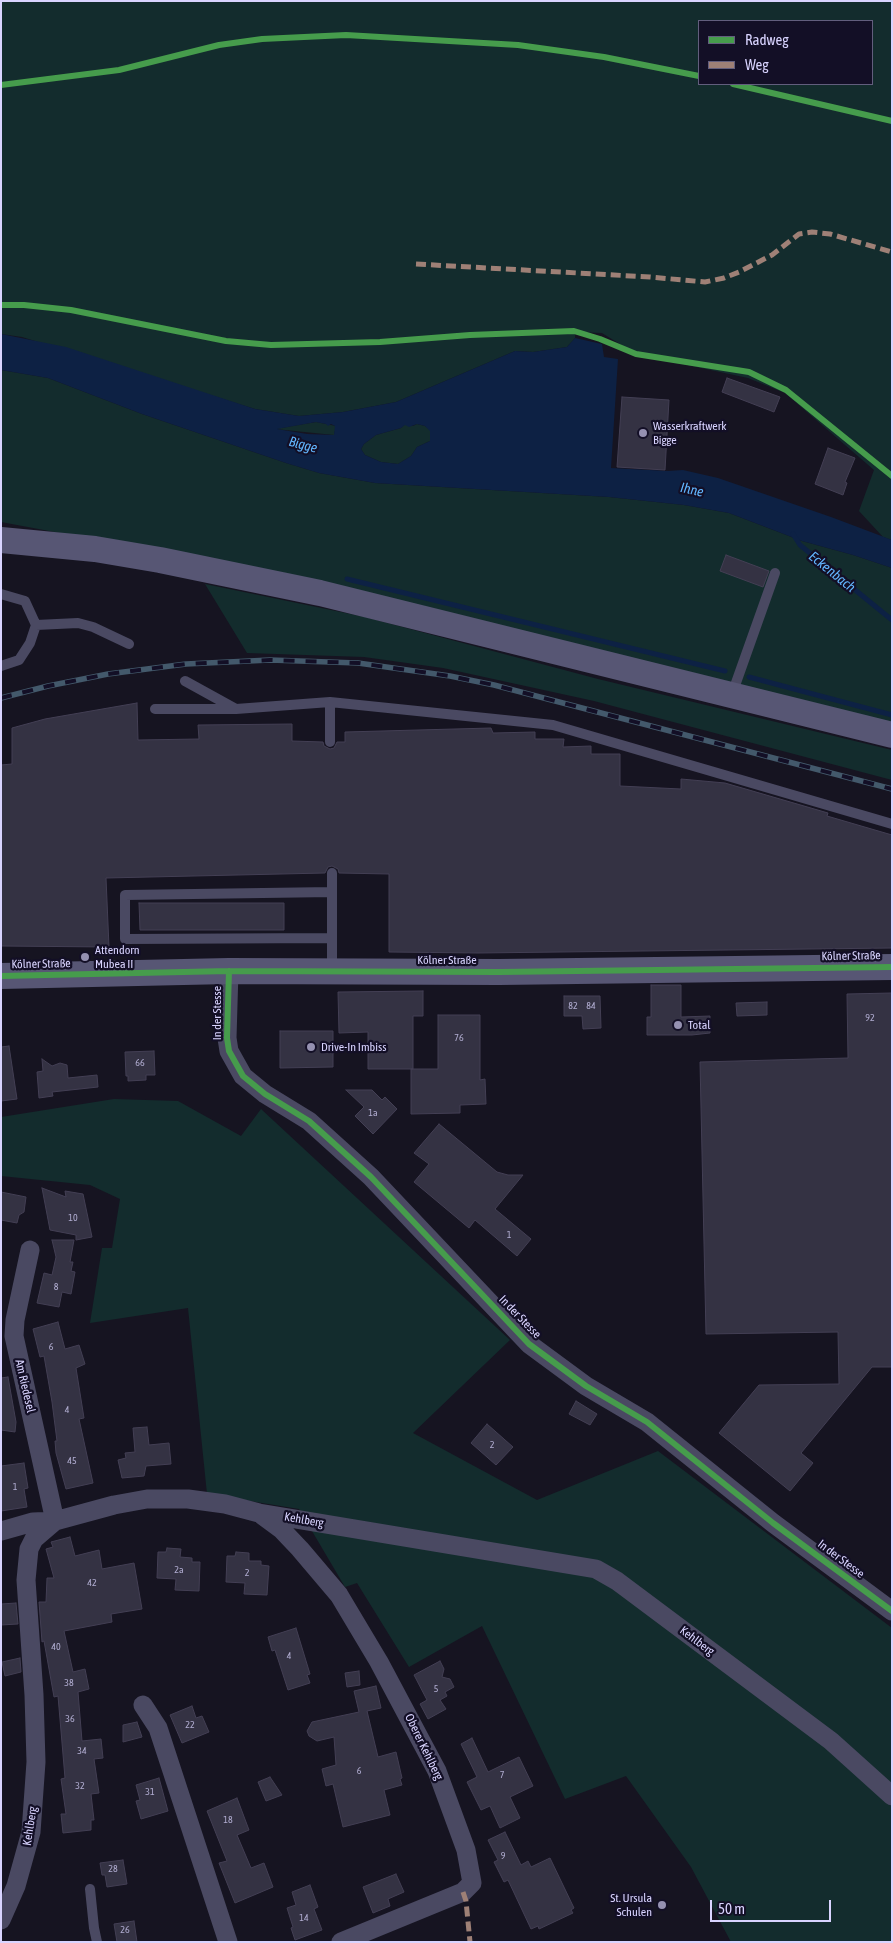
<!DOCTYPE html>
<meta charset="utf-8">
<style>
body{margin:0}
#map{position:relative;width:893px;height:1943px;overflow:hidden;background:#161421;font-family:"Asap Condensed",sans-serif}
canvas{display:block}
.frame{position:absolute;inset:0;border:2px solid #d9d4ff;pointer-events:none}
.legend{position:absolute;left:698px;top:20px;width:175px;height:65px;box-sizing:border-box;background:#130f26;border:1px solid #625e7d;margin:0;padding:6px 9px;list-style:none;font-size:15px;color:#d9d4ff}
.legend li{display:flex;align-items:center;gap:10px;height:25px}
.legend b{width:25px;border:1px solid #625e7d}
.scale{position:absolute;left:710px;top:1900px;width:121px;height:22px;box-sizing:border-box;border:2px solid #d9d4ff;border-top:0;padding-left:6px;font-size:15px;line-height:18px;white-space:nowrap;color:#d9d4ff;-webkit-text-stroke:4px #130f26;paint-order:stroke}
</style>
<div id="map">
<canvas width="893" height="1943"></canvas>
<div class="frame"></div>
<ul class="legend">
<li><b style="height:6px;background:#469c4c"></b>Radweg</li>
<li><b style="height:6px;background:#9e8076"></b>Weg</li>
</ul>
<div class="scale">50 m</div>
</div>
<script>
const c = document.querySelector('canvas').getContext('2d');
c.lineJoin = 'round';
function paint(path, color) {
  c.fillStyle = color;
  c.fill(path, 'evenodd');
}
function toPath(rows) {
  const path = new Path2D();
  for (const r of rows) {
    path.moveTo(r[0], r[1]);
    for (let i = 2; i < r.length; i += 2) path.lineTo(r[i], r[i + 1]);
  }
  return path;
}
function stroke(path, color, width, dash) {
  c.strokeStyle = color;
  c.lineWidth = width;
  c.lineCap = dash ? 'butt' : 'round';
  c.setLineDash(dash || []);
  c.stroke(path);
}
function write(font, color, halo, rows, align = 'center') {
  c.font = font + ' "Asap Condensed",sans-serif';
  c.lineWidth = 4.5;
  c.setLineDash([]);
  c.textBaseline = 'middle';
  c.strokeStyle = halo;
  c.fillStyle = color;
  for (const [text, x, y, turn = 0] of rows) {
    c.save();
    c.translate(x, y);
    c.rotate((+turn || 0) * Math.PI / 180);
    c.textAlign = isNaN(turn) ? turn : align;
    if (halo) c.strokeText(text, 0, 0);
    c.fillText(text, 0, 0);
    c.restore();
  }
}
const green = toPath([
 [1,1,892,1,892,540,883,537,859,511,874,470,785,393,748,378,636,354,602,333,575,332,575,338,567,347,533,352,515,351,396,402,343,412,299,416,255,409,22,337,1,334],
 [699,21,872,21,872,84,699,84],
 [1,370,48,378,142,414,286,463,319,473,375,483,609,497,684,505,729,513,802,541,853,555,892,568,892,723,301,578,1,522],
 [316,422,336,426,334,435,275,429],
 [405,424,413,426,417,424,425,426,430,430,430,441,417,447,411,456,398,464,381,462,365,455,361,449,364,444,376,435,401,428],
 [205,584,365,617,598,679,892,750,892,780,594,701,443,668,364,657,247,653],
 [114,1099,178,1101,241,1136,261,1109,510,1340,413,1433,537,1500,658,1451,892,1628,892,1942,731,1942,691,1867,626,1776,565,1799,482,1626,409,1667,357,1583,345,1587,299,1509,207,1494,188,1308,90,1323,102,1248,112,1248,120,1199,90,1185,1,1176,1,1117]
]);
const water = toPath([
 [1,334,66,347,255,409,299,416,343,412,396,402,515,351,533,352,567,347,575,338,602,344,604,357,618,359,611,468,668,471,683,470,718,478,831,517,892,540,892,568,853,555,802,541,729,513,684,505,609,497,375,483,319,473,286,463,142,414,48,378,1,370],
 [316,422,326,424,328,426,331,424,335,426,334,435,307,434,277,429],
 [405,425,409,427,417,424,425,426,430,431,430,441,417,447,411,456,398,464,381,462,365,455,361,449,364,444,376,435,401,428]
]);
const stream = toPath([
 [793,534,800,545,892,620],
 [347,579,725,671],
 [749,677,892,715]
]);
const building = toPath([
 [727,378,780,397,774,412,722,392,727,378],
 [622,397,669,400,665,470,617,467,622,397],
 [828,448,855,458,845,482,847,483,843,495,815,484,828,448],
 [726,555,769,571,763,587,720,571,726,555],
 [137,703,138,740,199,739,198,725,292,724,292,741,323,742,324,746,330,749,334,748,337,742,345,742,345,732,491,728,493,733,535,732,535,739,564,739,563,747,591,746,591,754,620,754,620,786,681,789,681,779,725,783,828,813,827,816,892,835,892,948,478,953,389,952,389,874,339,873,338,869,332,866,328,867,325,873,106,878,109,947,1,946,1,765,12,764,12,728,45,719,137,703],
 [139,903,284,903,284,930,140,930,139,903],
 [651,985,681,985,681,1017,710,1016,710,1033,692,1035,647,1035,647,1017,651,1017,651,985],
 [423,991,423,1016,413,1016,413,1069,368,1069,368,1032,339,1033,338,992,423,991],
 [892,993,892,1367,872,1367,801,1453,813,1463,790,1491,719,1433,759,1385,839,1384,838,1332,706,1334,700,1062,848,1058,847,994,892,993],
 [564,996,600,996,601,1028,583,1029,582,1016,564,1016,564,996],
 [767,1002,767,1015,737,1016,736,1003,767,1002],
 [438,1015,480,1015,480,1080,485,1079,486,1104,460,1105,460,1113,411,1114,411,1069,438,1069,438,1015],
 [280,1031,333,1031,333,1067,280,1068,280,1031],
 [9,1046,17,1099,1,1101,1,1047,9,1046],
 [154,1051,155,1075,146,1075,146,1080,128,1081,128,1076,126,1076,125,1052,154,1051],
 [42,1059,52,1066,60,1063,67,1065,68,1078,97,1075,98,1087,52,1092,53,1096,39,1098,37,1072,43,1071,42,1059],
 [346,1090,372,1090,382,1100,385,1097,397,1109,373,1134,355,1116,364,1107,346,1090],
 [439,1124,497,1172,508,1175,523,1175,495,1209,531,1239,517,1256,475,1220,469,1228,414,1182,429,1164,414,1153,439,1124],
 [42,1188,66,1197,65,1191,83,1194,92,1237,76,1240,76,1235,50,1230,42,1188],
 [1,1192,26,1197,24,1212,19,1215,17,1223,1,1220,1,1192],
 [52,1240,74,1240,70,1262,73,1262,71,1271,75,1272,71,1294,62,1292,59,1307,37,1303,44,1273,52,1275,56,1257,52,1240],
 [58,1322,65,1349,79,1345,85,1364,76,1368,84,1418,79,1419,93,1483,66,1489,56,1453,55,1441,57,1441,52,1402,44,1356,40,1357,33,1329,58,1322],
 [8,1377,16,1422,15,1432,1,1430,1,1378,8,1377],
 [576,1401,597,1414,590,1425,569,1414,576,1401],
 [487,1424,513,1447,496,1465,471,1443,487,1424],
 [147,1427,149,1445,169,1443,171,1464,146,1466,144,1476,122,1478,118,1460,126,1458,125,1453,135,1452,133,1428,147,1427],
 [24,1463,28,1488,24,1489,27,1507,1,1511,1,1466,24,1463],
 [70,1537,75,1556,99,1550,102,1569,134,1563,142,1609,111,1614,112,1622,64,1631,73,1672,85,1669,89,1689,78,1692,82,1741,101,1739,103,1758,94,1759,99,1793,91,1794,94,1820,91,1820,91,1830,63,1833,61,1814,66,1814,61,1779,65,1778,58,1696,54,1697,44,1641,42,1642,39,1602,46,1602,47,1578,54,1578,46,1549,53,1547,51,1542,70,1537],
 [167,1548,181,1549,180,1557,192,1558,192,1562,200,1562,199,1591,175,1590,176,1579,157,1578,158,1552,166,1552,167,1548],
 [236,1552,249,1553,249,1561,261,1561,261,1565,269,1566,267,1595,244,1594,245,1583,226,1582,227,1556,235,1556,236,1552],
 [16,1603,18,1624,1,1625,1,1604,16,1603],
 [296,1628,310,1674,307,1675,310,1683,288,1690,275,1650,272,1651,268,1637,296,1628],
 [20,1658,21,1672,5,1676,2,1662,20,1658],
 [440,1661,444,1669,442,1677,450,1679,454,1687,445,1692,447,1696,440,1700,446,1709,428,1719,420,1704,427,1700,414,1675,440,1661],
 [359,1671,360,1685,347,1687,345,1673,359,1671],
 [376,1686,381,1708,367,1711,378,1757,396,1752,402,1778,400,1779,402,1785,384,1790,390,1815,343,1827,333,1784,326,1786,322,1769,336,1765,334,1737,317,1741,309,1736,307,1731,312,1722,359,1712,354,1691,376,1686],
 [192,1706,196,1718,202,1716,209,1732,182,1743,170,1715,192,1706],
 [137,1722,142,1737,123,1742,123,1725,137,1722],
 [472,1738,488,1772,519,1757,533,1786,510,1797,520,1818,500,1828,490,1806,481,1810,467,1782,477,1777,461,1744,472,1738],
 [270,1777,282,1795,266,1801,258,1782,270,1777],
 [159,1778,168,1811,141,1819,136,1801,140,1800,136,1785,159,1778],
 [237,1798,249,1830,237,1835,251,1868,264,1863,273,1887,235,1903,219,1863,227,1861,207,1811,237,1798],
 [505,1832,521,1865,528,1861,531,1867,550,1858,574,1908,571,1910,573,1913,539,1929,538,1926,531,1929,508,1880,504,1882,494,1862,498,1860,488,1840,505,1832],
 [123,1860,127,1884,107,1887,105,1875,102,1875,100,1863,123,1860],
 [396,1874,404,1892,388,1899,390,1906,373,1913,363,1887,396,1874],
 [310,1885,318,1907,314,1909,322,1930,295,1940,291,1928,293,1927,287,1908,296,1905,292,1892,310,1885],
 [134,1921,137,1942,117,1942,114,1924,134,1921]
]);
const lane = toPath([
 [1,594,25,601,36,625],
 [1,666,19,660,30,643,36,625,78,623,93,627,129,644],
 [185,681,234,708],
 [732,694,775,573],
 [330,702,330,742],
 [155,709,236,709,330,702,553,725,892,824],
 [332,892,125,895,125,939,332,938],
 [332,970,332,873],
 [90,1889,94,1928,97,1942]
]);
const street = toPath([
 [229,971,227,1038,229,1051,243,1076,265,1094,309,1121,371,1177,529,1344,586,1386,647,1422,773,1523,892,1611],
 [262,1515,281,1529,300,1549,339,1595,379,1662,437,1771,466,1850,472,1883,463,1892,341,1942],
 [1,1531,33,1522,55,1521,14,1336,15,1320,30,1250],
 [143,1705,158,1728,228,1942],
 [1,1920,16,1886,31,1832,36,1762,34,1695,26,1580,29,1549,34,1539,55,1521,114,1505,147,1499,188,1499,225,1504,259,1513,596,1569,617,1581,831,1741,892,1796]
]);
const secondary = toPath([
 [1,540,95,549,160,560,320,593,892,735],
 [1,976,229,971,499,972,892,967]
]);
const rail = toPath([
 [1,698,48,686,108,674,186,664,270,660,358,663,450,676,494,685,892,789]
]);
const quiet = toPath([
 [416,264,650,277,705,282,724,278,739,272,772,255,799,234,812,232,830,234,892,252],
 [463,1892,466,1901,470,1942]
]);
const cycleway = toPath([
 [733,84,892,121],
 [1,85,119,70,219,45,262,39,346,35,518,45,604,57,699,76],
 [1,305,24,305,71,310,226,341,271,345,380,342,470,335,574,331,600,339,636,354,749,372,786,390,892,476],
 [229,971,227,1038,229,1051,243,1076,265,1094,309,1121,371,1177,529,1344,586,1386,647,1422,773,1523,892,1611],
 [1,976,229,971,499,972,892,967]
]);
const markers = [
 [643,433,5,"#9591b1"],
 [85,957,5,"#9591b1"],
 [678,1025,5,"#9591b1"],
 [311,1047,5,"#9591b1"],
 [662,1905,5,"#9591b1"]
];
const numberNames = [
 ["82",573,1006],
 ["84",591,1006],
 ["92",870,1018],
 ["76",459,1038],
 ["66",140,1063],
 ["1a",373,1113],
 ["10",73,1218],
 ["1",509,1235],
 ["8",56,1287],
 ["6",51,1347],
 ["4",67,1410],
 ["2",492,1445],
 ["45",72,1461],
 ["1",15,1487],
 ["2a",179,1570],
 ["2",247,1573],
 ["42",92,1583],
 ["40",56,1647],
 ["4",289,1656],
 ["38",69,1683],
 ["5",436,1689],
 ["36",70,1719],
 ["22",190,1725],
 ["34",82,1751],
 ["6",359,1771],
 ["7",502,1775],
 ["32",80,1786],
 ["31",150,1792],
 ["18",228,1820],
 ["9",503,1856],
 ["28",113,1869],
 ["14",304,1918],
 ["26",125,1930]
];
const poiNames = [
 ["Wasserkraftwerk",653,426],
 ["Bigge",653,440],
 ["Attendorn",95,950],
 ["Mubea II",95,964],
 ["Total",688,1025],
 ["Drive-In Imbiss",321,1047],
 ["St. Ursula",652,1898,"right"],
 ["Schulen",652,1912,"right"]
];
const streetNames = [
 ["Kölner Straße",851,956,-1],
 ["Kölner Straße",447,960],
 ["Kölner Straße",41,964,-1],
 ["In der Stesse",217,1013,-90],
 ["In der Stesse",520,1317,46],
 ["Am Riedesel",25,1386,77],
 ["Kehlberg",304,1520,10],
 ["In der Stesse",841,1559,37],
 ["Kehlberg",697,1641,37],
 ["Oberer Kehlberg",424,1747,64],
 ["Kehlberg",30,1826,-81]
];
const waterNames = [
 ["Bigge",303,445,15],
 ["Ihne",692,490,12],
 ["Eckenbach",832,572,39]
];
paint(green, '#132c2d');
paint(water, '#0d2144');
stroke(stream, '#0d2144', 5);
paint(building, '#343243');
stroke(building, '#433f54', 1);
stroke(lane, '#4a4962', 10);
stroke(street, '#4a4962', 19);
stroke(secondary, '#575674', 26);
stroke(rail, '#43596b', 5.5);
stroke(rail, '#130f26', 4, [11]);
stroke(quiet, '#9e8076', 5, [10, 5]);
stroke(cycleway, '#469c4c', 6);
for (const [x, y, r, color] of markers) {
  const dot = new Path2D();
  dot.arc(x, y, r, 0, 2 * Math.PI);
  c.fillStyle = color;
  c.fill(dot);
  stroke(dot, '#130f26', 2);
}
write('10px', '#b0acd0', null, numberNames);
write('12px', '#d9d4ff', '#130f26', poiNames, 'left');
write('12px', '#d9d4ff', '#130f26', streetNames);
write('italic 14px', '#62b6ff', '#130f26', waterNames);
</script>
